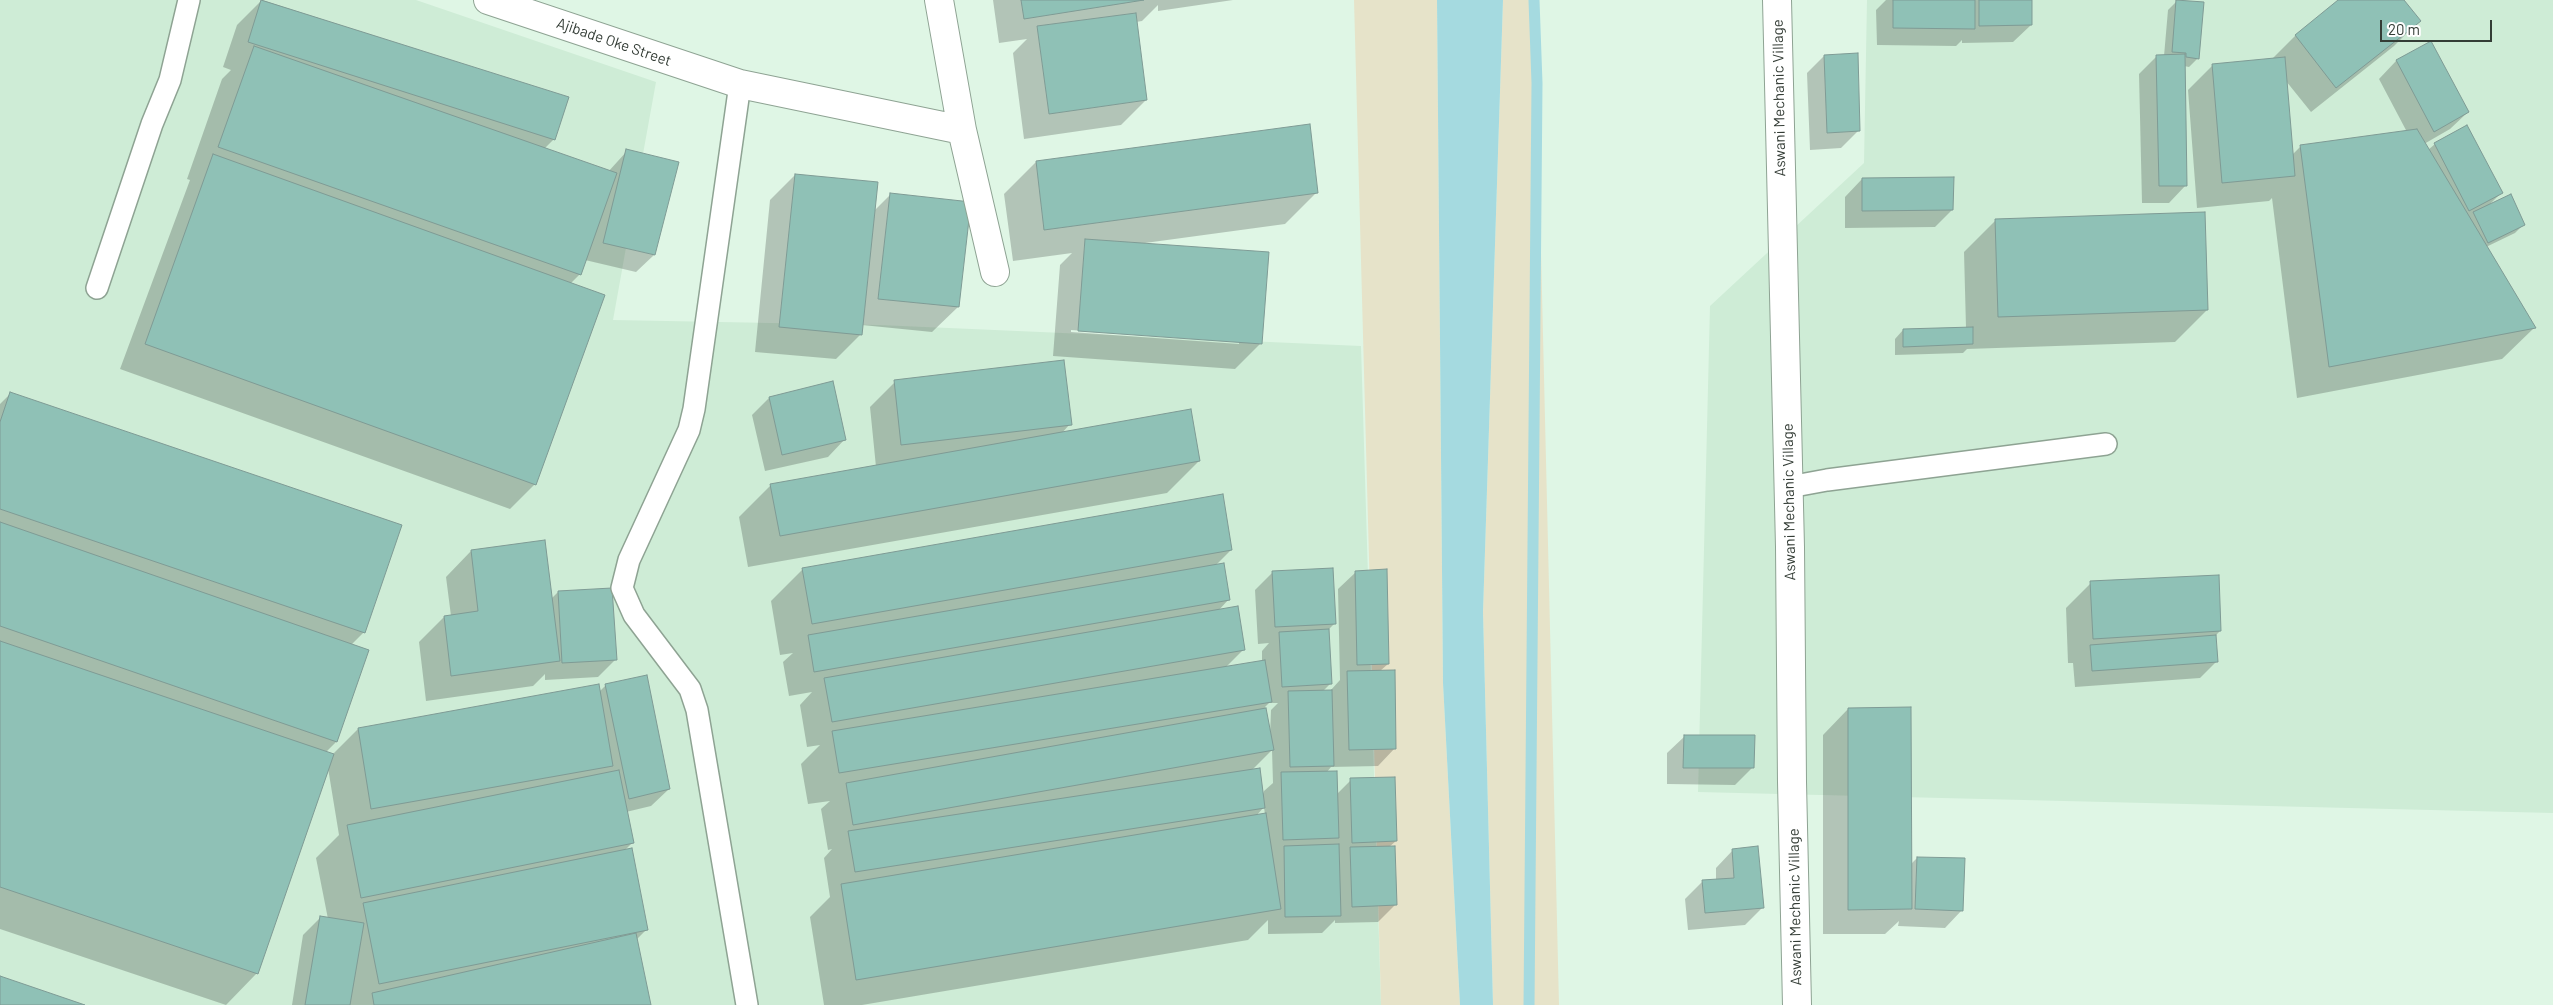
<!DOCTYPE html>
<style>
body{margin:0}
#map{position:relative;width:2553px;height:1005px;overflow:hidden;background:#dff6e5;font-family:Barlow,sans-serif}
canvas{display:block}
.scale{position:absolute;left:2380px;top:20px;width:112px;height:22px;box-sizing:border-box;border:2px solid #343d36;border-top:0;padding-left:6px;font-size:15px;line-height:18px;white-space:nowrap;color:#343d36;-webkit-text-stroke:4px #fff;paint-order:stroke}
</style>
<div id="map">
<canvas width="2553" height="1005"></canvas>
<div class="scale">20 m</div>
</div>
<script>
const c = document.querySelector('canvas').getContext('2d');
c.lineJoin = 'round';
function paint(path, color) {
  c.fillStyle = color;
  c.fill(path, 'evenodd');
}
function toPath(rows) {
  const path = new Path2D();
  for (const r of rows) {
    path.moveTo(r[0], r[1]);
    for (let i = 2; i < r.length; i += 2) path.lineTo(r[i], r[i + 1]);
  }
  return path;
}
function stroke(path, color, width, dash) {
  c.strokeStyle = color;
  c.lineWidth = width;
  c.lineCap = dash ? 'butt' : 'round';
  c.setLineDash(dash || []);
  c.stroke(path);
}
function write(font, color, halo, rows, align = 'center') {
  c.font = font + ' Barlow,sans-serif';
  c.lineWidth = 5;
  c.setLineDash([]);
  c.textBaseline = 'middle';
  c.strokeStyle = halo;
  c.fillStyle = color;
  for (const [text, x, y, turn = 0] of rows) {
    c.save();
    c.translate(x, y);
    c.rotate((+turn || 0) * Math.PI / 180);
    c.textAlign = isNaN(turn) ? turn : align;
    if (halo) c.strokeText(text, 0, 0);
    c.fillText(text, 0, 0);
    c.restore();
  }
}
const built = toPath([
 [0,0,416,0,656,82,613,320,880,325,1361,346,1381,1005,0,1005],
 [1867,0,2553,0,2553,813,1698,792,1710,306,1864,163]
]);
const green = toPath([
 [1354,0,1437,0,1443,683,1460,1005,1381,1005],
 [1503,0,1535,0,1559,1005,1493,1005,1483,612]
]);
const water = toPath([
 [1437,0,1503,0,1483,612,1493,1005,1460,1005,1443,683]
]);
const shadow = toPath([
 [262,0,568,98,554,139,544,149,608,172,627,151,677,163,654,255,636,272,585,260,580,274,570,284,535,484,510,509,120,369,190,180,187,179,222,79,231,70,223,67,237,25],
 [993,0,1233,0,1158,11,1158,5,1142,21,1136,22,1146,100,1121,125,1024,139,1013,53,1027,39,999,43],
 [1886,0,2030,0,2031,25,2013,42,1962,43,1962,40,1956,46,1877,45,1876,10],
 [2341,0,2402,0,2419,21,2394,46,2311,112,2286,81,2292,155,2301,146,2407,132,2379,79,2396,61,2430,43,2468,112,2450,129,2424,144,2428,150,2435,144,2502,192,2489,205,2523,225,2515,233,2486,247,2534,328,2502,359,2297,398,2272,198,2269,201,2197,208,2188,90,2213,65,2272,59,2295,36],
 [2176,2,2198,58,2189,67,2184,66,2186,185,2169,203,2142,203,2139,74,2157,56,2164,56,2168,10],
 [1824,56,1859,130,1841,148,1810,150,1807,73],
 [1036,162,1317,192,1285,224,1145,243,1260,344,1235,369,1053,356,1060,265,1072,253,1013,261,1004,194],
 [1071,330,1239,341,1239,344,1071,332],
 [795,175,873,212,891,194,970,203,958,307,932,332,862,325,861,334,836,359,755,352,770,200],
 [1862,179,1952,210,1935,227,1845,228,1845,197],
 [1996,220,2207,310,2175,342,1967,349,1963,353,1895,355,1895,339,1903,330,1966,328,1964,252],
 [895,382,1070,424,1061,434,1199,461,1167,493,748,567,739,517,771,485,876,467,870,407],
 [11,393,364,632,351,645,368,650,336,742,325,753,332,755,358,729,598,686,599,692,606,685,669,789,651,806,626,812,632,843,625,850,647,929,636,940,650,1005,292,1005,303,935,321,917,328,919,316,858,339,835,328,768,257,973,226,1005,0,929,0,404],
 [769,398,845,439,828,457,765,471,752,415],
 [1231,550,1215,566,1229,599,1218,611,1244,649,1226,667,1262,661,1262,651,1269,643,1258,644,1255,590,1273,572,1335,623,1328,630,1331,683,1322,692,1330,691,1340,680,1338,589,1356,572,1388,664,1380,671,1395,748,1378,766,1331,767,1326,773,1337,794,1351,780,1396,841,1389,847,1395,905,1378,922,1335,923,1335,920,1322,933,1268,934,1268,920,1248,940,862,1005,824,1005,810,917,830,897,824,858,832,849,828,850,821,809,830,801,808,804,801,764,820,745,807,747,800,705,812,692,789,696,783,662,793,653,780,655,771,601,803,569],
 [1269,703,1278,703,1271,710,1270,737,1265,707],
 [1272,750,1273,783,1264,791,1262,798,1252,770],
 [1264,807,1265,815,1256,816],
 [471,551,551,599,558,592,615,660,598,677,545,680,545,674,533,686,426,701,419,642,444,617,451,616,446,577],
 [2091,583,2220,631,2215,636,2217,661,2200,678,2075,687,2073,663,2068,663,2066,608],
 [1848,709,1910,865,1917,858,1962,910,1945,928,1898,926,1899,921,1885,934,1823,934,1823,735],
 [1685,736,1752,768,1735,785,1667,784,1667,753],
 [1733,850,1762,908,1745,925,1688,930,1685,899,1703,881,1716,880,1716,868]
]);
const stream = toPath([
 [1529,1005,1537,83,1534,0]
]);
const building = toPath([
 [261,0,569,97,555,140,248,42,261,0],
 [1021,0,1144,0,1024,19,1021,0],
 [1893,0,1975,0,1975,29,1893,28,1893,0],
 [1979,0,2032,0,2032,25,1979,26,1979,0],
 [2176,0,2204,2,2199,59,2186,57,2186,53,2172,52,2176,0],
 [2338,0,2404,0,2421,21,2336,88,2295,35,2338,0],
 [1136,13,1147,100,1049,114,1037,26,1136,13],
 [2431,41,2469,112,2434,132,2396,60,2431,41],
 [254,46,617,173,581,275,218,147,254,46],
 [1858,53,1860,131,1827,133,1824,55,1858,53],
 [2185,54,2187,186,2159,186,2156,55,2185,54],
 [2285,57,2295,176,2222,183,2212,64,2285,57],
 [1310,124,1318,193,1044,230,1036,161,1310,124],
 [2467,125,2503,193,2469,211,2434,143,2467,125],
 [2417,129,2536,328,2329,367,2300,145,2417,129],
 [626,149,679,162,655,255,603,243,626,149],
 [213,154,605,295,536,485,145,344,213,154],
 [795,174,878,182,862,335,779,327,795,174],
 [1954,177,1953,210,1862,211,1862,178,1954,177],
 [890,193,971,202,959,307,878,299,890,193],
 [2511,194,2525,225,2488,243,2473,212,2511,194],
 [2205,212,2208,310,1998,317,1995,219,2205,212],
 [1085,239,1269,252,1262,344,1078,331,1085,239],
 [1973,327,1973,344,1903,347,1903,329,1973,327],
 [1064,360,1072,425,901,445,894,380,1064,360],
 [833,381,846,440,782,455,769,397,833,381],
 [10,392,402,525,365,633,0,509,0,422,10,392],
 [1191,409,1200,461,780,536,770,484,1191,409],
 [1223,494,1232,550,812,624,802,568,1223,494],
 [0,522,369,650,337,742,0,626,0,522],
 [545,540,560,661,451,676,444,616,478,611,471,550,545,540],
 [1224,563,1230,600,814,672,808,635,1224,563],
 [1333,568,1336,624,1275,627,1272,571,1333,568],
 [1387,569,1389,664,1357,665,1355,571,1387,569],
 [2219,575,2221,631,2093,639,2090,581,2219,575],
 [612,588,617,660,562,663,558,591,612,588],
 [1238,606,1245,650,832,722,824,678,1238,606],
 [1329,629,1332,684,1282,687,1279,632,1329,629],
 [2216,635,2218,662,2092,671,2090,645,2216,635],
 [0,641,334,754,258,974,0,887,0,641],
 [1265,660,1272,702,839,773,832,731,1265,660],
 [1395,670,1396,749,1349,750,1347,671,1395,670],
 [647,675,670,789,629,799,605,684,647,675],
 [599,684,613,766,371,809,358,728,599,684],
 [1332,690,1334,766,1290,767,1288,691,1332,690],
 [1911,707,1912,909,1848,910,1848,708,1911,707],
 [1266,708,1274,750,853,825,846,783,1266,708],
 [1684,735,1755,735,1754,768,1683,768,1684,735],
 [1260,768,1265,808,855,872,848,831,1260,768],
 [619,770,634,843,361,898,347,825,619,770],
 [1337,771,1339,838,1283,840,1281,772,1337,771],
 [1395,777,1397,841,1352,843,1350,778,1395,777],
 [1266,813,1281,909,856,980,841,884,1266,813],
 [1339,844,1341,916,1285,917,1284,846,1339,844],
 [1395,846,1397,905,1352,907,1350,847,1395,846],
 [1758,846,1764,908,1705,913,1702,880,1734,878,1732,849,1758,846],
 [632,848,648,930,379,984,363,903,632,848],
 [1917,857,1965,858,1963,911,1915,909,1917,857],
 [320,916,364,923,350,1005,305,1005,320,916],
 [636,933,651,1005,374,1005,372,993,636,933],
 [0,976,85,1005,0,1005,0,976]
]);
const lane = toPath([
 [740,84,694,409,689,430,629,560,622,588,634,615,690,689,697,710,747,1005],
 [97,288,152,124,170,80,189,0],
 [1789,487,1827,480,2106,444]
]);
const street = toPath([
 [488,0,740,84,962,130,995,272],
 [939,0,962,130],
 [1777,0,1790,547,1792,782,1797,1005]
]);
const streetNames = [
 ["Ajibade Oke Street",614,42,19],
 ["Aswani Mechanic Village",1779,98,-91],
 ["Aswani Mechanic Village",1789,502,-91],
 ["Aswani Mechanic Village",1795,907,-91]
];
paint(built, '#ceecd6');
paint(green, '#e6e3c9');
paint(water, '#a5dae0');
paint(shadow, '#0003');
stroke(stream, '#a5dae0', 11);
paint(building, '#8fc1b6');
stroke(building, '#7f9b95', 1);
stroke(lane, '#8ea393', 24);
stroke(street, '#8ea393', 30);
stroke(lane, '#fff', 21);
stroke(street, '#fff', 28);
write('15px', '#343d36', '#fff', streetNames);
</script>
